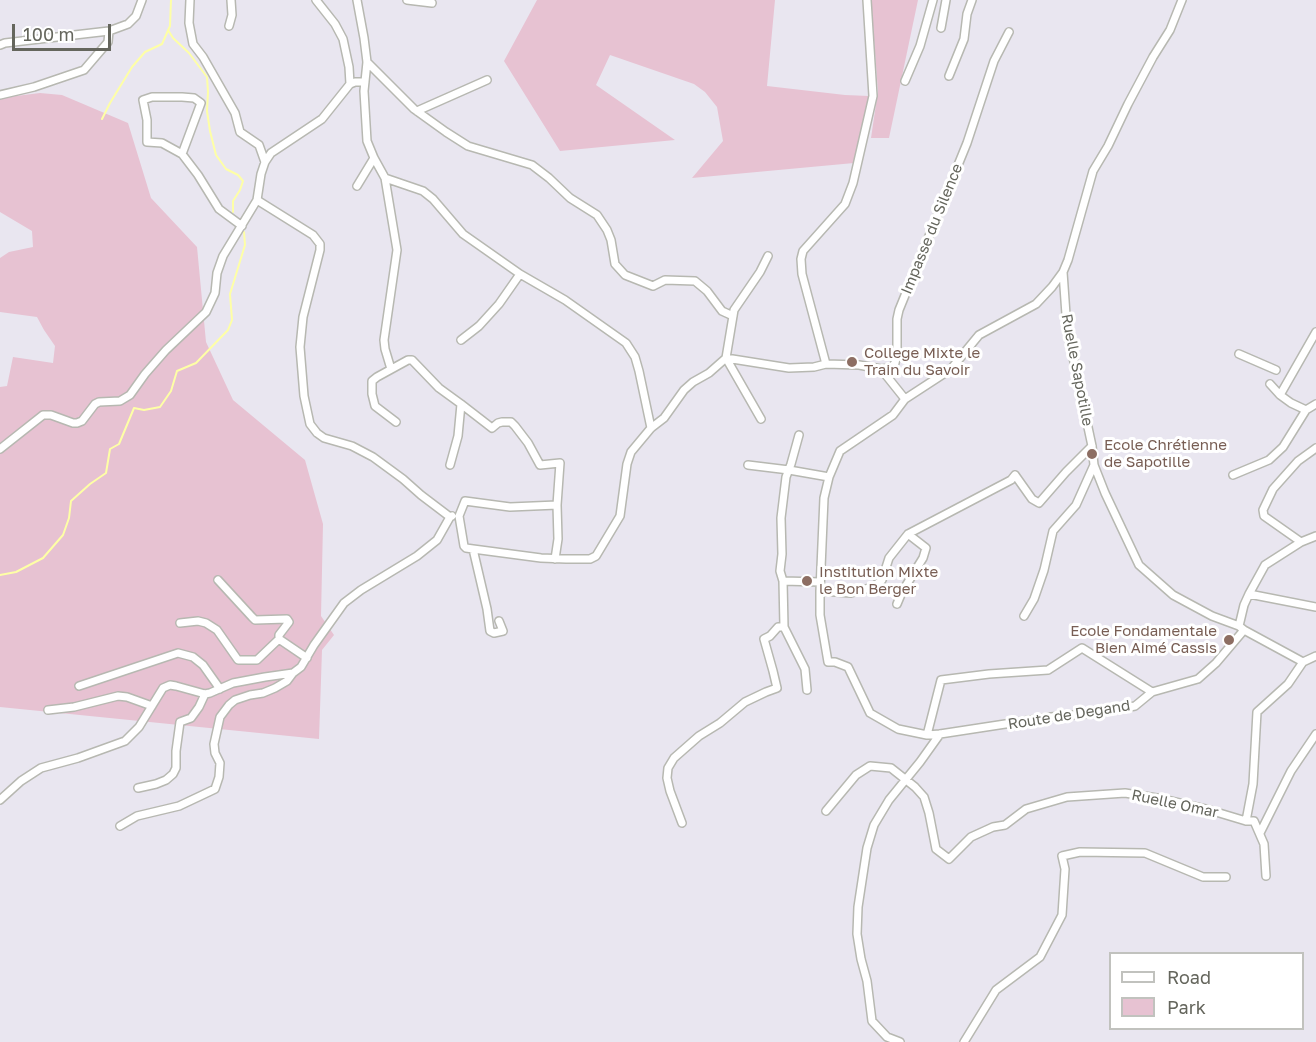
<!DOCTYPE html>
<meta charset="utf-8">
<style>
body{margin:0}
#map{position:relative;width:1316px;height:1042px;overflow:hidden;background:#e9e6f0;font-family:"Golos Text",sans-serif}
canvas{display:block}
.legend{position:absolute;left:1109px;top:952px;width:195px;height:78px;box-sizing:border-box;background:#fff;border:2px solid #c1c2be;margin:0;padding:8px 10px;list-style:none;font-size:18px;color:#65665d}
.legend li{display:flex;align-items:center;gap:12px;height:30px}
.legend b{width:30px;border:2px solid #c1c2be}
.scale{position:absolute;left:12px;top:24px;width:99px;height:27px;box-sizing:border-box;border:3px solid #65665d;border-top:0;padding-left:8px;font-size:18px;line-height:21px;white-space:nowrap;color:#65665d;-webkit-text-stroke:4px #fff;paint-order:stroke}
</style>
<div id="map">
<canvas width="1316" height="1042"></canvas>
<ul class="legend">
<li><b style="height:8px;background:#fff"></b>Road</li>
<li><b style="height:16px;background:#e7c2d2"></b>Park</li>
</ul>
<div class="scale">100 m</div>
</div>
<script>
const c = document.querySelector('canvas').getContext('2d');
c.lineJoin = 'round';
function paint(path, color) {
  c.fillStyle = color;
  c.fill(path, 'evenodd');
}
function toPath(rows) {
  const path = new Path2D();
  for (const r of rows) {
    path.moveTo(r[0], r[1]);
    for (let i = 2; i < r.length; i += 2) path.lineTo(r[i], r[i + 1]);
  }
  return path;
}
function stroke(path, color, width, dash) {
  c.strokeStyle = color;
  c.lineWidth = width;
  c.lineCap = dash ? 'butt' : 'round';
  c.setLineDash(dash || []);
  c.stroke(path);
}
function write(font, color, halo, rows, align = 'center') {
  c.font = font + ' "Golos Text",sans-serif';
  c.lineWidth = 6;
  c.setLineDash([]);
  c.textBaseline = 'middle';
  c.strokeStyle = halo;
  c.fillStyle = color;
  for (const [text, x, y, turn = 0] of rows) {
    c.save();
    c.translate(x, y);
    c.rotate((+turn || 0) * Math.PI / 180);
    c.textAlign = isNaN(turn) ? turn : align;
    if (halo) c.strokeText(text, 0, 0);
    c.fillText(text, 0, 0);
    c.restore();
  }
}
const green = toPath([
 [537,0,775,0,767,86,845,95,869,96,854,163,692,178,723,141,717,107,705,92,694,84,610,55,596,85,675,140,560,151,504,61],
 [871,0,918,0,889,138,871,138,878,91],
 [40,93,62,95,128,123,151,198,197,247,206,342,233,400,305,460,323,524,321,616,334,635,322,650,319,739,0,707,0,387,7,386,13,357,53,363,55,346,44,330,37,317,0,312,0,258,9,252,33,247,32,231,0,212,0,98]
]);
const stream = toPath([
 [168,30,173,38,189,53,207,77,208,92,207,111,210,131,216,155,226,169,238,175,243,181,240,190,233,201,233,212],
 [102,119,110,103,132,67,145,52,162,44,170,26,171,0],
 [0,575,16,572,43,558,63,535,69,518,71,501,90,484,106,473,110,449,119,444,134,408,144,410,160,407,171,391,177,371,196,363,228,330,232,320,230,294,245,245,244,232]
]);
const minor = toPath([
 [190,0,189,23,193,44,203,57,235,113,240,132,259,145,265,162],
 [316,0,335,24,343,39,349,67,350,84],
 [357,0,364,38,367,62,364,91,367,141,374,158,385,178,397,250,384,340,385,349,391,369],
 [407,0,432,3],
 [1182,0,1170,30,1153,57,1128,104,1108,146,1093,171,1068,260,1063,272,1067,329,1092,446,1094,465,1105,493,1139,565,1173,595,1212,616,1239,626,1244,630,1303,662],
 [229,26,232,15,231,0],
 [941,28,946,0],
 [0,45,5,43,109,31,128,24,136,16,142,0],
 [367,62,414,109,446,132,468,146,532,165,549,178,570,198,597,215,607,230,611,240,615,264,625,275,653,286,665,280,695,281,707,291,722,311,733,316],
 [949,76,964,39,967,14,972,0],
 [905,81,920,46,933,0],
 [0,95,34,87,84,70,108,42,109,31],
 [417,111,487,80],
 [182,154,201,103,194,98,182,97,152,97,143,100,147,120,147,142,162,143,182,154,198,175,219,209,242,226],
 [385,178,423,191,433,199,463,234,520,274,565,300,626,343,635,357,639,371,651,428],
 [357,186,374,158],
 [257,200,313,235,320,244,320,250,303,317,300,347,304,396,310,424,317,433,324,438,352,446,373,457,403,479,421,495,450,517,452,516],
 [1063,272,1052,287,1036,304,979,335,951,369,905,399,893,415,840,451,829,477,824,498,820,591,820,615,828,662,835,662,848,667,870,713,898,729,927,735,940,734,1051,717,1097,713,1135,706,1152,692,1198,679,1216,663,1244,630],
 [461,340,479,326,499,304,520,274],
 [1239,354,1276,370],
 [826,364,802,274,801,259,803,251,845,204,853,183,873,96,867,0],
 [881,369,905,399],
 [1270,384,1280,395,1316,332],
 [1280,395,1291,403,1306,410],
 [461,404,492,428,498,423,502,422,511,422,515,426,528,443,540,465,560,463,557,505,558,539,555,559],
 [761,419,726,358,734,310,760,272,768,256],
 [396,422,375,406,372,394,372,381,377,377,408,360,412,360,439,388,461,404,458,436,450,465],
 [799,435,791,464,786,477,781,518,782,554,780,571,783,581,784,627,805,669,807,690],
 [0,449,43,415,51,415,73,423,77,423,82,421,95,404,99,402,120,401,130,395,145,374,166,350,206,312,215,293,217,273,223,256,257,200,261,174,265,162,271,153,322,119,350,84,355,82,365,82],
 [748,465,789,470,829,477],
 [1233,475,1269,460,1283,447,1306,410,1316,404],
 [557,505,510,507,465,501,459,516,464,546,466,548,473,549,541,558,566,559,590,559,596,556,620,516,627,464,631,452,651,428,664,418,684,390,693,382,709,373,726,358,789,368,814,367,826,364,859,365,881,369,891,368,895,363,897,354,897,319,899,310,967,143,994,61,1009,32],
 [1301,542,1264,516,1263,510,1273,489,1298,461,1316,448],
 [473,549,487,609,490,631,494,633,503,631,499,621],
 [218,580,252,617,255,620,287,619,289,622,279,635,279,639],
 [783,581,820,582],
 [820,591,851,593,873,587,882,580,889,558,908,534,1011,480,1015,475,1032,499,1039,503,1066,472,1092,446],
 [1249,594,1316,607],
 [897,604,902,592,923,558,926,548,908,534],
 [1024,616,1034,599,1044,570,1053,531,1076,505,1094,465],
 [180,623,198,621,206,623,217,630,238,660,257,660,279,639,307,658],
 [1239,626,1244,605,1249,594,1265,565,1301,542,1316,536],
 [1303,662,1316,656],
 [79,686,178,653,193,657,203,665,220,689],
 [48,710,74,707,118,696,127,697,152,706],
 [927,735,941,680,989,674,1048,670,1082,648,1152,692],
 [138,788,156,784,166,780,173,774,176,768,176,751,180,722,191,718,199,707,205,694],
 [0,800,21,781,41,768,78,758,125,741,139,727,163,688,170,685,176,686,205,694,210,693,233,683,265,677,293,673,301,667,314,645,344,603,361,590,417,556,437,540,450,517],
 [826,811,856,775,870,766,891,768,915,787,924,797,929,813,936,849,949,859,971,837,993,827,1005,825,1026,809,1067,797,1125,793,1163,799,1206,809,1246,821,1254,821,1264,844,1266,876],
 [1246,821,1253,784,1257,712,1288,684,1303,662],
 [682,823,670,791,667,778,668,768,674,758,699,736,720,723,745,702,766,692,777,688,773,671,764,639,770,636,778,627,784,627],
 [120,826,137,816,179,806,215,789,219,777,220,763,215,753,214,744,220,717,229,705,235,700,250,695,263,693,275,688,287,681,293,673],
 [1260,833,1291,771,1316,734],
 [900,1042,887,1037,872,1021,867,981,861,959,857,934,858,907,867,848,874,825,889,800,920,762,940,734],
 [964,1042,996,990,1040,957,1062,915,1065,869,1062,856,1080,852,1145,853,1203,877,1226,877]
]);
const markers = [
 [852,362,6,"#8d6e63"],
 [1092,454,6,"#8d6e63"],
 [807,581,6,"#8d6e63"],
 [1229,640,6,"#8d6e63"]
];
const streetNames = [
 ["Impasse du Silence",932,229,-68],
 ["Ruelle Sapotille",1077,370,79],
 ["Route de Degand",1069,715,-9],
 ["Ruelle Omar",1175,804,12]
];
const educationNames = [
 ["College Mixte le",864,353],
 ["Train du Savoir",864,370],
 ["Ecole Chrétienne",1104,445],
 ["de Sapotille",1104,462],
 ["Institution Mixte",819,572],
 ["le Bon Berger",819,589],
 ["Ecole Fondamentale",1217,631,"right"],
 ["Bien Aimé Cassis",1217,648,"right"]
];
paint(green, '#e7c2d2');
stroke(stream, '#feffa6', 2);
stroke(minor, '#b7b8b1', 10);
stroke(minor, '#fff', 7);
for (const [x, y, r, color] of markers) {
  const dot = new Path2D();
  dot.arc(x, y, r, 0, 2 * Math.PI);
  c.fillStyle = color;
  c.fill(dot);
  stroke(dot, '#fff', 2);
}
write('15px', '#65665d', '#fff', streetNames);
write('15px', '#785e54', '#fff', educationNames, 'left');
</script>
